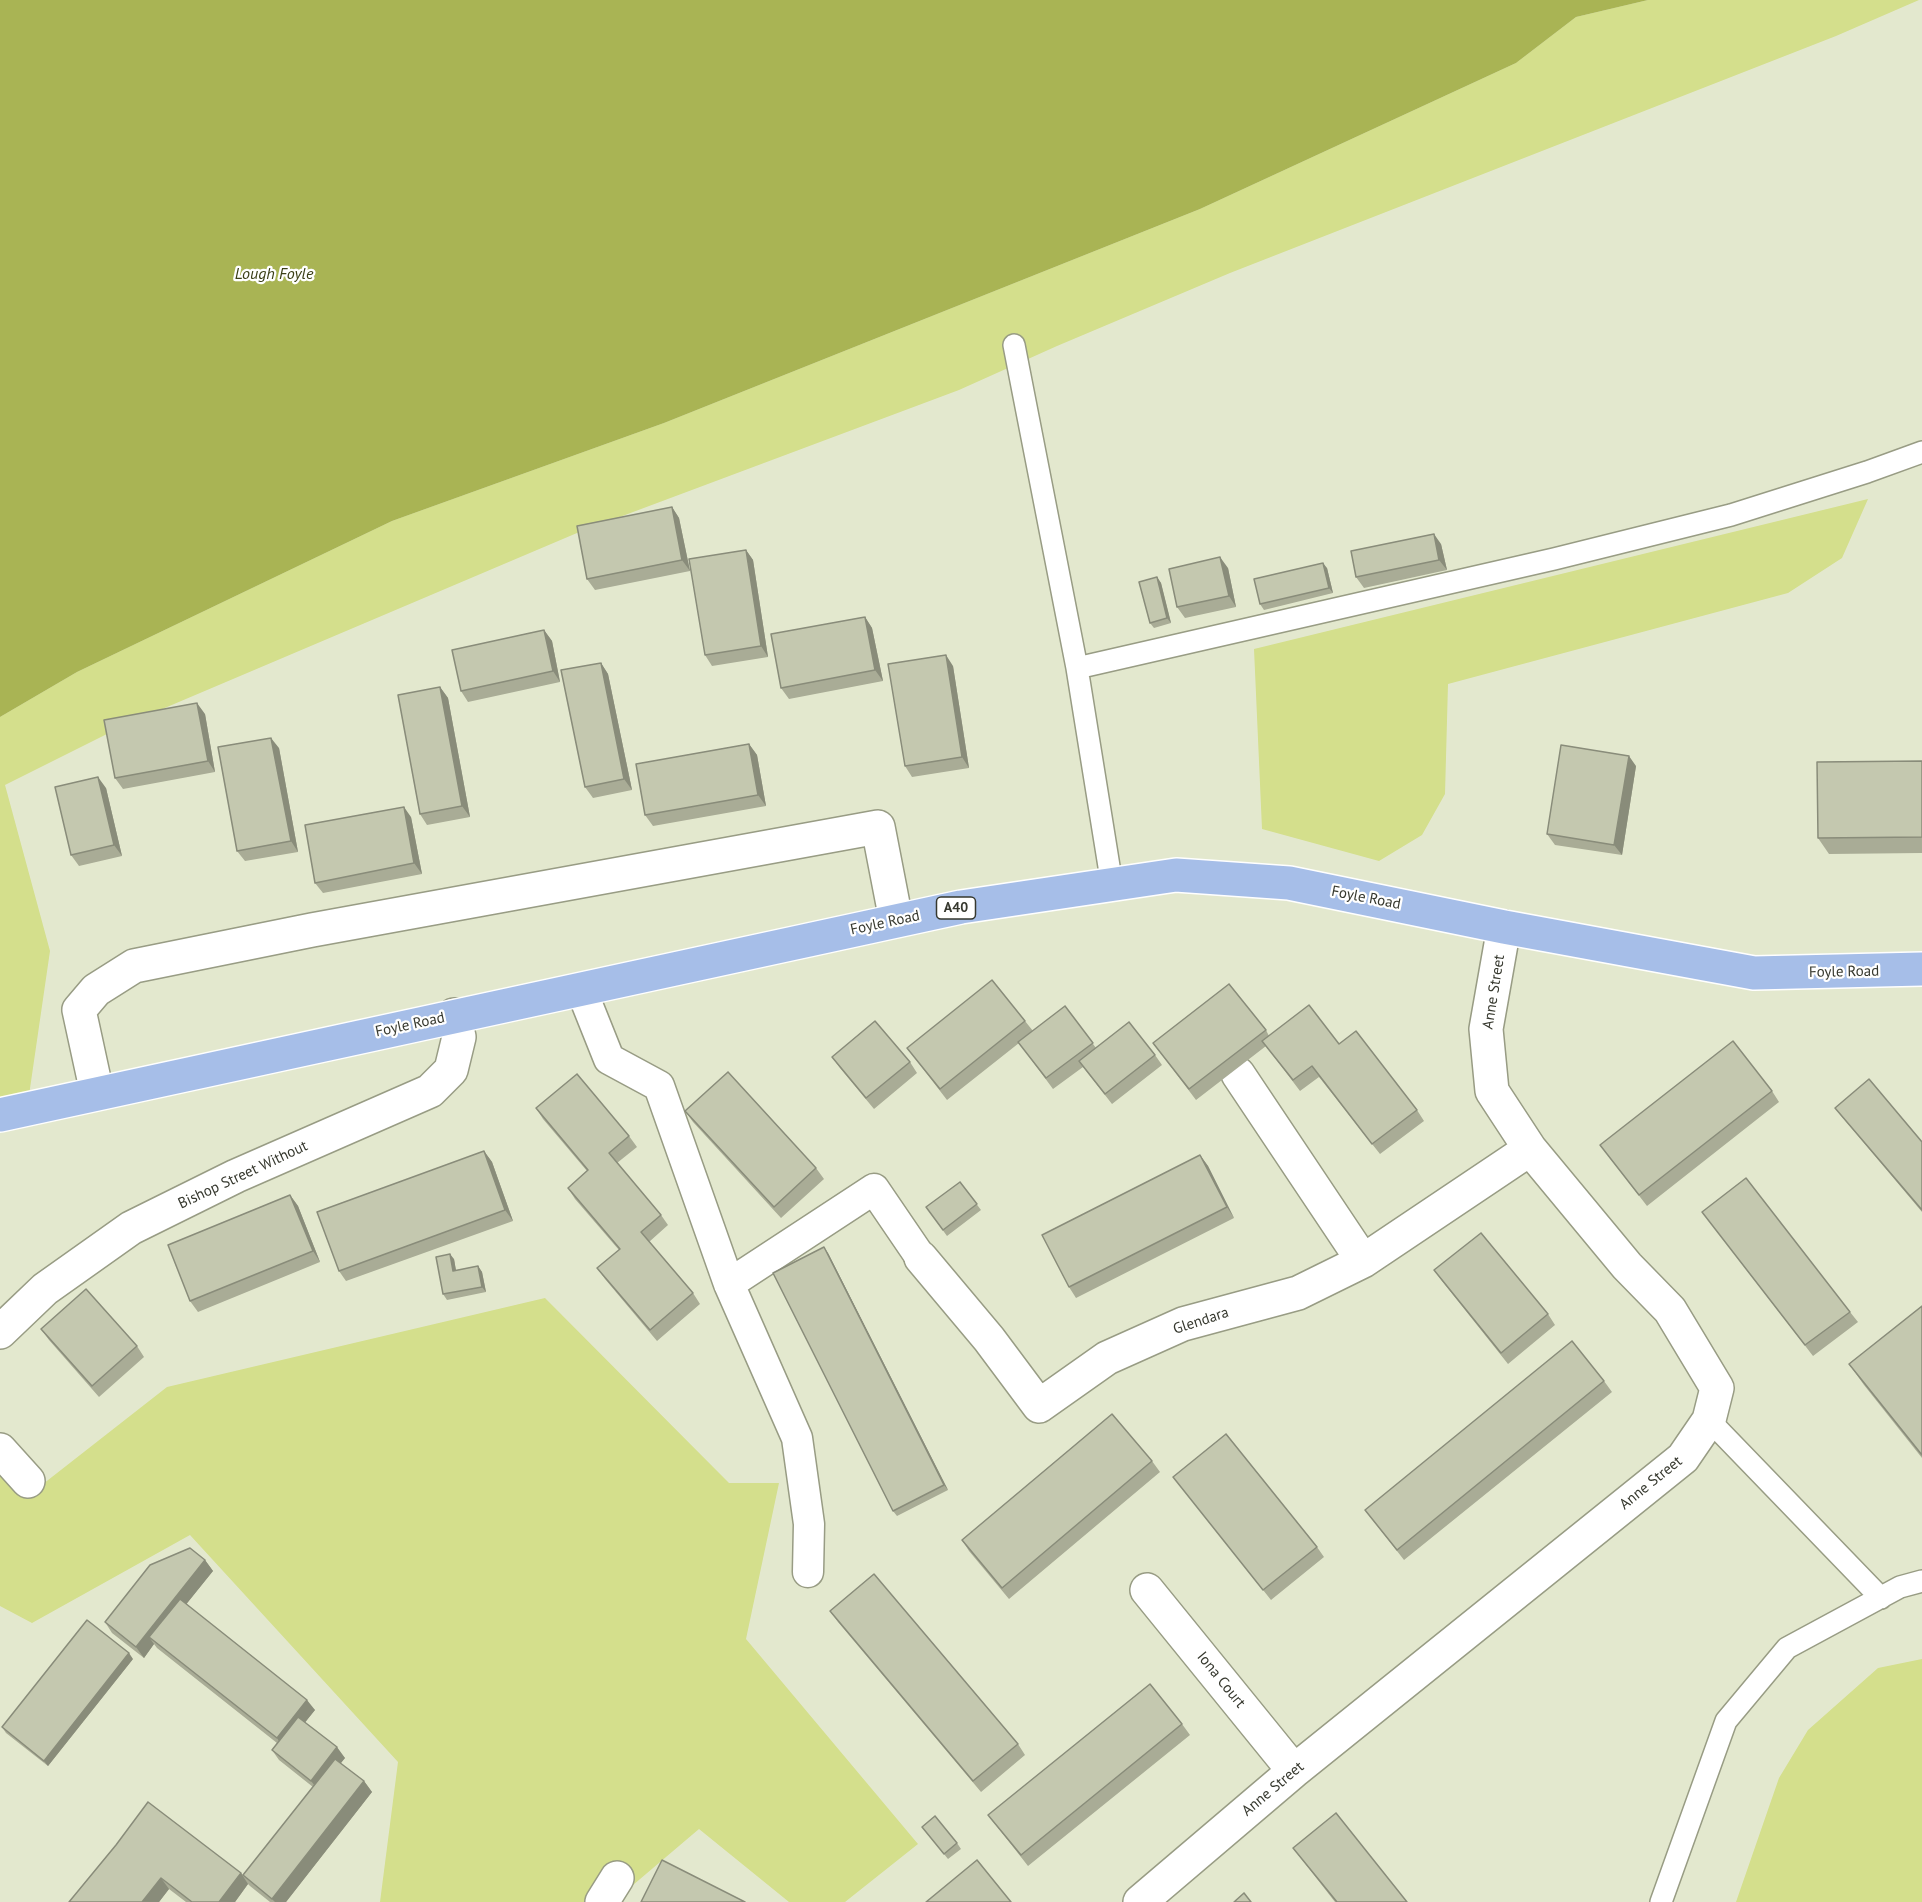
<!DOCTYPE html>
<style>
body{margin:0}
canvas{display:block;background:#e3e8ce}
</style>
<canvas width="1922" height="1902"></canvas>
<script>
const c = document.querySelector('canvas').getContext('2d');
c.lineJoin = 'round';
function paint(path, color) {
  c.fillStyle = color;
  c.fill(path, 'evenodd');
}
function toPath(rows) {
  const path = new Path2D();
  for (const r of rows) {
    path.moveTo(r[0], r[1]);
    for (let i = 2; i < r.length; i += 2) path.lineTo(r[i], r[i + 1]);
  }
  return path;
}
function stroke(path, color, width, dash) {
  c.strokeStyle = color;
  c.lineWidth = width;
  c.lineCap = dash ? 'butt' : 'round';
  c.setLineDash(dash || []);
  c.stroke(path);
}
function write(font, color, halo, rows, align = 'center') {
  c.font = font + ' "PT Sans",sans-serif';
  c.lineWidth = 4.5;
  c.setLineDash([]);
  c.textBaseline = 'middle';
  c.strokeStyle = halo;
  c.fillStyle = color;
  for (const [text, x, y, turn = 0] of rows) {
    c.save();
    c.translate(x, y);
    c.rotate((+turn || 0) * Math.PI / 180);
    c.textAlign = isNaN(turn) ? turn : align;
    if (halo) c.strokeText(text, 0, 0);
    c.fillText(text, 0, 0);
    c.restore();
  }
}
const green = toPath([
 [1648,0,1919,0,1836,36,1230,273,1057,346,959,390,577,533,127,724,5,785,50,951,27,1109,0,1115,0,717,77,672,392,521,664,423,1200,209,1516,63,1576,17],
 [1868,499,1842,558,1788,593,1448,684,1445,794,1422,835,1379,861,1262,829,1254,649],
 [545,1298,729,1483,779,1483,746,1639,918,1844,845,1902,789,1902,699,1829,613,1902,380,1902,398,1762,190,1535,32,1623,0,1606,0,1477,43,1484,167,1387],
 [1922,1659,1922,1902,1736,1902,1779,1778,1808,1730,1878,1668]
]);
const water = toPath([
 [0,0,1648,0,1576,17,1516,63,1200,209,664,423,392,521,77,672,0,717]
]);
const service = toPath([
 [1014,345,1077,668],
 [1112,885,1077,668,1554,559,1731,515,1867,472,1922,452],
 [1709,1420,1881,1598],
 [1661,1902,1726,1721,1787,1648,1900,1587,1922,1581]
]);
const pedestrian = toPath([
 [581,989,609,1059,659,1086,729,1284,797,1438,809,1524,808,1572],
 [729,1284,874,1189,921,1258]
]);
const minor = toPath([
 [1238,1074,1363,1261],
 [97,1093,79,1010,96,990,134,966,312,930,878,827,896,920],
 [921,1258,989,1339,1039,1406,1107,1358,1183,1324,1298,1293,1363,1261,1530,1149],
 [0,1450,28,1481],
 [1147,1590,1294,1771],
 [602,1902,617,1878],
 [1140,1902,1294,1771,1683,1458,1709,1420,1717,1388,1670,1310,1627,1266,1530,1149,1492,1091,1486,1029,1504,927]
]);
const tertiary = toPath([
 [0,1332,45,1289,131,1228,236,1176,430,1091,451,1070,459,1037,454,1015]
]);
const primary = toPath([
 [0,1115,961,907,1176,875,1289,883,1504,927,1754,973,1922,969]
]);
const wall = toPath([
 [672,507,679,518,690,571,595,590,587,579],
 [1441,544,1447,570,1364,588,1356,577],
 [746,550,753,560,768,657,712,666,705,655],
 [1228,568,1236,607,1185,618,1177,607],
 [1327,568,1333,593,1264,610,1260,604],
 [1157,577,1161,583,1171,623,1154,628,1150,623],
 [865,617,872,628,883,681,789,699,781,688],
 [544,630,552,641,560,682,468,702,461,691],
 [601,663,608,674,632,790,593,798,585,787],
 [953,666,969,768,912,777,905,766],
 [440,687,448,698,470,817,427,825,420,814],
 [205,714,215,772,123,789,115,778],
 [749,744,757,755,766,806,653,826,645,815],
 [279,748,298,852,245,861,237,851],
 [1922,761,1922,853,1829,854,1818,838],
 [1636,766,1622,855,1555,845,1547,834],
 [106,788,122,856,79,866,71,855],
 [411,817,422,874,323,893,315,883],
 [1065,1006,1096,1048,1155,1055,1162,1065,1112,1104,1083,1067,1053,1089,1019,1043,947,1100,907,1048,1025,1021,1033,1031],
 [1266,1030,1269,1036,1339,1044,1417,1110,1424,1121,1380,1154,1319,1077,1300,1091,1266,1046,1196,1100,1153,1043],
 [832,1057,910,1062,917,1073,874,1109,840,1068],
 [1772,1091,1779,1102,1647,1206,1600,1145],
 [536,1108,629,1136,637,1147,617,1163,661,1215,668,1225,649,1242,693,1293,700,1304,657,1341,605,1279,597,1268,619,1250,575,1199,568,1188,587,1171,543,1119],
 [1835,1108,1922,1142,1922,1212,1843,1118],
 [685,1111,816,1168,824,1179,781,1218,693,1122],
 [484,1151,492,1162,513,1221,346,1281,339,1271],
 [1200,1155,1208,1166,1234,1218,1076,1298,1069,1287],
 [960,1182,981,1210,947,1236,926,1207],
 [290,1195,298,1206,320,1262,198,1312,190,1301],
 [1702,1212,1850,1312,1858,1322,1813,1356],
 [828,1253,948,1490,897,1516,893,1511],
 [454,1259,456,1271,478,1266,482,1272,486,1292,447,1300,443,1294],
 [1434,1270,1548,1314,1555,1325,1508,1364,1442,1281],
 [1922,1306,1922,1458,1864,1385,1849,1364],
 [41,1329,137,1346,144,1357,99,1397,49,1340],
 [1604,1381,1612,1392,1404,1560,1365,1510],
 [1152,1461,1160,1472,1009,1599,969,1551,962,1540],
 [1173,1477,1317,1547,1324,1557,1271,1600,1181,1487],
 [205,1560,213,1571,186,1604,315,1710,305,1722,345,1758,340,1763,364,1781,372,1792,286,1902,270,1902,250,1886,248,1884,235,1902,186,1902,169,1889,159,1902,69,1902,116,1845,241,1873,243,1875,313,1787,279,1760,272,1750,277,1743,157,1648,154,1644,144,1658,112,1633,105,1622],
 [830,1611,1018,1744,1025,1755,981,1792,838,1622],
 [133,1659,48,1766,6,1733,2,1727],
 [1182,1724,1190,1735,1028,1866,988,1815],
 [922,1827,957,1843,961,1849,948,1859],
 [1293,1848,1407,1902,1335,1902]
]);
const shadedWall = toPath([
 [672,507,679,518,690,571,682,560],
 [1434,534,1441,544,1447,570,1439,560],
 [746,550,753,560,768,657,761,646],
 [1220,557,1228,568,1236,607,1229,596],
 [1323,563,1327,568,1333,593,1329,588],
 [1157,577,1161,583,1171,623,1167,618],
 [865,617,872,628,883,681,875,670],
 [544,630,552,641,560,682,553,671],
 [946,655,953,666,969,768,962,757],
 [601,663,608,674,632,790,624,779],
 [440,687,448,698,470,817,462,806],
 [197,703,205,714,215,772,208,761],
 [271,738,279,748,298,852,291,841],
 [749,744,757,755,766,806,758,795],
 [1629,756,1636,766,1622,855,1614,845],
 [98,777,106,788,122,856,114,845],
 [404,807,411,817,422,874,414,863],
 [484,1151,492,1162,513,1221,505,1210],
 [1200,1155,1208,1166,1234,1218,1227,1207],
 [290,1195,298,1206,320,1262,313,1251],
 [824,1247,828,1253,948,1490,944,1485],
 [450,1254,454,1259,457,1276,453,1271],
 [478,1266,482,1272,486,1292,482,1287],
 [205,1560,213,1571,156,1642,149,1637,154,1644,144,1658,136,1647],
 [129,1653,133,1659,48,1766,44,1761],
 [307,1700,315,1710,284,1749,277,1738],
 [337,1747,345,1758,319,1791,311,1781],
 [364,1781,372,1792,286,1902,275,1902,272,1899],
 [241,1873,248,1884,235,1902,219,1902],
 [161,1878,169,1889,159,1902,142,1902]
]);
const building = toPath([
 [672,507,682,560,587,579,577,526,672,507],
 [1434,534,1439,560,1356,577,1351,551,1434,534],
 [746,550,761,646,705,655,689,559,746,550],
 [1220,557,1229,596,1177,607,1169,569,1220,557],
 [1323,563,1329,588,1260,604,1254,579,1323,563],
 [1157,577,1167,618,1150,623,1139,582,1157,577],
 [865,617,875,670,781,688,771,634,865,617],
 [544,630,553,671,461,691,452,650,544,630],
 [946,655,962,757,905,766,888,664,946,655],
 [601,663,624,779,585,787,561,670,601,663],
 [440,687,462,806,420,814,398,695,440,687],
 [197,703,208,761,115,778,104,720,197,703],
 [271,738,291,841,237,851,218,747,271,738],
 [749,744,758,795,645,815,636,764,749,744],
 [1561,745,1629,756,1614,845,1547,834,1561,745],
 [1922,761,1922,837,1818,838,1817,762,1922,761],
 [98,777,114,845,71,855,55,787,98,777],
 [404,807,414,863,315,883,305,825,404,807],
 [992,980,1025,1021,940,1089,907,1048,992,980],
 [1229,984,1266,1030,1189,1089,1153,1043,1229,984],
 [1309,1005,1339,1044,1356,1031,1417,1110,1372,1144,1312,1066,1293,1080,1262,1041,1309,1005],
 [1065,1006,1093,1043,1046,1078,1018,1042,1065,1006],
 [875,1021,910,1062,866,1098,832,1057,875,1021],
 [1129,1022,1155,1055,1105,1094,1079,1061,1129,1022],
 [1733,1041,1772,1091,1639,1195,1600,1145,1733,1041],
 [728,1072,816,1168,774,1207,685,1111,728,1072],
 [577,1074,629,1136,609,1153,661,1215,641,1232,693,1293,650,1330,597,1268,620,1249,568,1188,588,1170,536,1108,577,1074],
 [1869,1079,1922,1142,1922,1210,1835,1108,1869,1079],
 [484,1151,505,1210,339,1271,317,1212,484,1151],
 [1200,1155,1227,1207,1069,1287,1042,1235,1200,1155],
 [1746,1178,1850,1312,1805,1345,1702,1212,1746,1178],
 [960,1182,977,1204,943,1230,926,1207,960,1182],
 [290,1195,313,1251,190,1301,168,1245,290,1195],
 [1481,1233,1548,1314,1501,1353,1434,1270,1481,1233],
 [824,1247,944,1485,893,1511,773,1273,824,1247],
 [450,1254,453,1271,478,1266,482,1287,443,1294,436,1257,450,1254],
 [86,1289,137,1346,92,1386,41,1329,86,1289],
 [1922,1306,1922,1455,1849,1364,1922,1306],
 [1572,1341,1604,1381,1397,1550,1365,1510,1572,1341],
 [1112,1414,1152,1461,1002,1588,962,1540,1112,1414],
 [1226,1434,1317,1547,1263,1590,1173,1477,1226,1434],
 [190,1548,205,1560,136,1647,105,1622,150,1565,190,1548],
 [874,1574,1018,1744,973,1781,830,1611,874,1574],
 [180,1599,307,1700,277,1738,149,1637,180,1599],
 [87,1620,129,1653,44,1761,2,1727,87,1620],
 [1150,1684,1182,1724,1021,1855,988,1815,1150,1684],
 [298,1717,337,1747,311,1781,272,1750,298,1717],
 [335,1759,364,1781,272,1899,243,1875,335,1759],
 [148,1802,241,1873,219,1902,192,1902,161,1878,142,1902,69,1902,116,1845,148,1802],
 [1336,1813,1407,1902,1337,1902,1293,1848,1336,1813],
 [935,1816,957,1843,944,1854,922,1827,935,1816],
 [662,1860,745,1902,641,1902,662,1860],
 [977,1860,1011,1902,926,1902,977,1860],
 [1244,1893,1251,1902,1234,1902,1244,1893]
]);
const shields = [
 [956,908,39]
];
const shieldNames = [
 ["A40",956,908]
];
const streetNames = [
 ["Foyle Road",1366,898,11],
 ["Foyle Road",885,923,-12],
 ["Foyle Road",1844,972,-1],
 ["Anne Street",1494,992,-81],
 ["Foyle Road",410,1025,-12],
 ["Bishop Street Without",243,1175,-25],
 ["Glendara",1201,1321,-18],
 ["Anne Street",1651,1483,-39],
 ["Iona Court",1221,1680,51],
 ["Anne Street",1273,1789,-40]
];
const waterNames = [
 ["Lough Foyle",274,274]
];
paint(green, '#d4df8c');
paint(water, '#a9b454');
stroke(service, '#989c84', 24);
stroke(pedestrian, '#989c84', 33);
stroke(minor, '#989c84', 36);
stroke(tertiary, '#989c84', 36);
stroke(primary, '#fff', 36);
stroke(service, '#fff', 21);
stroke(pedestrian, '#fff', 30);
stroke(minor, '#fff', 33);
stroke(tertiary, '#fff', 33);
stroke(primary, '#a6bee8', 33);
paint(wall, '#a9ac96');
paint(shadedWall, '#898c7a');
paint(building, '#c4c8af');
stroke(building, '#898c7a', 1.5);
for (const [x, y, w] of shields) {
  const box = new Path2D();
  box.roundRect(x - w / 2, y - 11, w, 22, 4.5);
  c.fillStyle = '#fff';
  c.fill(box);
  stroke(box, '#36382e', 1.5);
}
write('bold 14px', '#36382e', null, shieldNames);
write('15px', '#36382e', '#fff', streetNames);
write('italic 16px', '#3b3f17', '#fff', waterNames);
</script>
